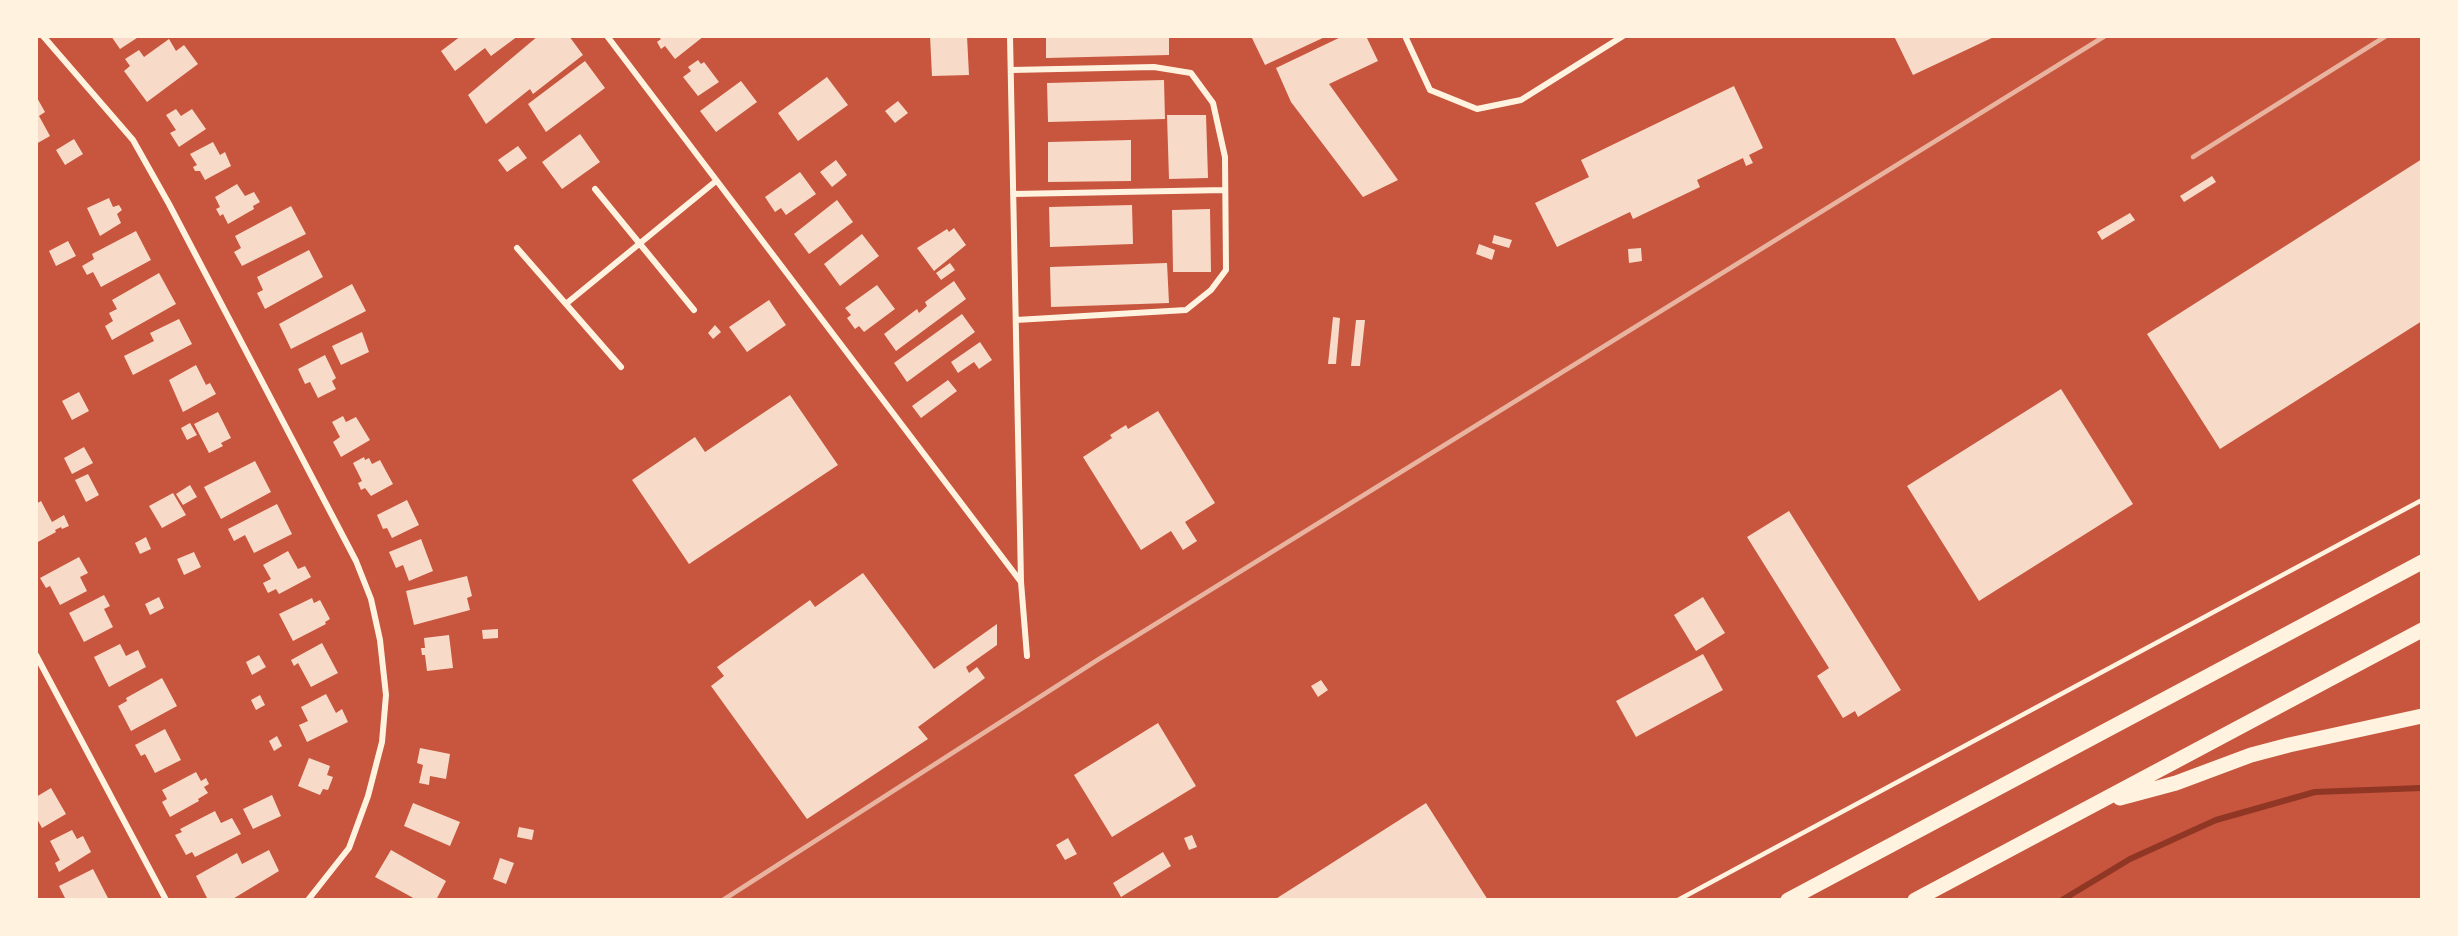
<!DOCTYPE html>
<style>
body{margin:0}
#map{position:relative;width:2458px;height:936px;overflow:hidden;background:#c8553d;font-family:"Alegreya Sans",sans-serif}
canvas{display:block}
.frame{position:absolute;inset:0;border:38px solid #fff3e0;pointer-events:none}
</style>
<div id="map">
<canvas width="2458" height="936"></canvas>
<div class="frame"></div>
</div>
<script>
const c = document.querySelector('canvas').getContext('2d');
c.lineJoin = 'round';
function toPath(rows) {
  const path = new Path2D();
  for (const r of rows) {
    path.moveTo(r[0], r[1]);
    for (let i = 2; i < r.length; i += 2) path.lineTo(r[i], r[i + 1]);
  }
  return path;
}
function stroke(path, color, width, dash) {
  c.strokeStyle = color;
  c.lineWidth = width;
  c.lineCap = dash ? 'butt' : 'round';
  c.setLineDash(dash || []);
  c.stroke(path);
}
function paint(path, color) {
  c.fillStyle = color;
  c.fill(path, 'evenodd');
}
const stream = toPath([
 [2062,900,2130,859,2216,820,2315,792,2422,788]
]);
const building = toPath([
 [111,36,140,36,120,49],
 [461,36,518,36,491,56,485,48,455,71,441,51],
 [538,36,569,36,583,55,533,94,530,89,486,124,468,95],
 [658,36,704,36,675,59,665,46,661,49,657,42,661,39],
 [930,36,967,36,969,75,932,76],
 [1046,36,1169,36,1169,55,1046,58],
 [1251,36,1327,36,1265,65],
 [1343,36,1366,36,1378,61,1329,84,1398,180,1363,197,1291,102,1276,68],
 [1894,36,1996,36,1913,75],
 [169,39,176,51,184,45,198,64,147,102,124,71,130,66,125,59,139,50,144,57],
 [698,60,701,64,704,62,719,82,698,96,683,77,691,71,688,67],
 [585,61,605,88,546,132,528,104],
 [827,77,848,105,798,141,778,113],
 [1164,80,1165,119,1048,122,1047,83],
 [741,81,757,102,716,132,700,111],
 [1734,86,1763,148,1749,155,1753,163,1746,166,1743,158,1697,180,1700,187,1633,219,1630,212,1557,247,1535,203,1589,177,1581,160],
 [36,96,45,112,39,116,50,136,36,144],
 [898,101,908,113,895,123,885,111],
 [176,109,181,116,192,109,206,129,179,147,170,133,176,130,166,115],
 [1167,115,1206,115,1208,178,1169,179],
 [580,134,600,162,562,189,542,162],
 [74,139,83,154,65,165,56,150],
 [1131,140,1131,181,1048,182,1048,142],
 [213,142,220,155,225,152,231,166,205,180,200,171,195,171,193,167,197,165,190,154],
 [518,146,527,158,507,172,498,160],
 [2422,159,2422,321,2220,449,2147,334],
 [836,160,847,175,832,187,820,172],
 [800,172,816,194,786,215,781,208,775,212,765,197],
 [2212,176,2216,182,2184,202,2180,196],
 [237,184,245,196,254,192,260,202,253,206,254,209,228,224,223,214,220,216,216,209,220,207,215,197],
 [109,198,113,207,119,205,122,210,117,214,121,223,100,236,87,208],
 [837,200,853,222,809,254,794,234],
 [1132,205,1133,244,1050,247,1049,207],
 [291,206,306,234,242,266,234,252,241,248,235,236],
 [1210,209,1211,272,1173,272,1172,210],
 [2130,213,2135,220,2102,240,2097,232],
 [954,228,966,245,934,271,917,248,947,229,949,232],
 [136,231,151,260,101,287,93,272,87,275,82,266,94,259,92,254],
 [862,234,879,256,840,286,824,264],
 [1494,235,1512,240,1509,248,1492,243],
 [68,241,76,256,56,266,49,251],
 [1479,244,1495,250,1492,260,1476,254],
 [1641,248,1642,261,1629,263,1628,249],
 [309,250,323,277,265,309,257,293,263,290,257,277],
 [950,263,955,270,941,280,936,273],
 [1167,263,1169,303,1051,307,1050,267],
 [159,273,176,304,112,340,105,326,113,321,109,313,117,309,112,300],
 [954,281,966,299,896,351,884,334,917,309,919,313,927,306,925,302],
 [352,284,366,311,291,349,279,324],
 [877,285,895,309,864,332,859,326,855,329,847,318,851,315,845,308],
 [769,300,786,325,747,352,729,327],
 [962,314,975,332,907,382,894,363],
 [1333,317,1340,318,1336,364,1328,364],
 [179,319,192,344,133,375,124,356,154,341,150,333],
 [1356,320,1365,320,1360,366,1351,366],
 [715,325,721,332,713,339,708,333],
 [362,332,369,352,341,365,332,346],
 [980,342,992,360,979,369,974,362,958,373,951,362],
 [325,355,336,378,332,381,336,389,318,398,310,382,305,384,298,369],
 [196,365,206,385,210,383,216,394,183,412,169,380],
 [948,380,957,391,921,418,912,406],
 [2061,389,2133,504,1979,601,1907,486],
 [79,392,89,411,72,420,62,401],
 [790,395,838,465,689,564,632,480,695,437,705,452],
 [1158,411,1215,503,1185,522,1197,541,1183,550,1171,531,1141,550,1083,457,1112,438,1110,435,1126,425,1128,429],
 [218,412,231,438,221,443,223,446,209,453,194,424],
 [343,416,346,422,356,417,370,440,341,457,333,442,340,437,332,422],
 [190,423,197,435,187,440,181,428],
 [84,447,93,463,72,474,64,458],
 [364,457,365,460,369,458,372,464,380,460,393,484,371,496,365,488,361,490,358,483,362,481,353,463],
 [255,461,271,492,221,519,204,487],
 [88,474,99,495,86,502,75,480],
 [190,485,197,497,183,505,176,494],
 [173,493,186,515,162,528,149,506],
 [407,500,419,525,392,538,387,528,383,529,377,515],
 [41,501,52,522,64,515,69,526,62,529,61,527,55,530,56,532,36,543,36,504],
 [277,504,292,534,254,553,245,535,234,541,228,529],
 [1789,511,1901,690,1858,717,1855,711,1843,718,1817,676,1829,668,1747,537],
 [146,537,151,549,140,554,135,543],
 [421,539,433,571,409,581,403,565,396,568,389,552],
 [288,551,298,569,305,566,311,577,279,594,276,589,268,593,263,583,271,579,263,565],
 [194,552,201,567,184,575,177,559],
 [79,557,88,573,80,577,87,591,60,605,50,586,46,588,40,578],
 [863,573,934,669,997,624,997,645,966,667,969,673,977,667,985,678,918,727,928,739,807,819,711,686,724,676,717,667,810,600,815,607],
 [467,576,472,596,467,598,470,610,414,625,406,591],
 [104,595,110,606,104,609,113,627,84,642,69,613],
 [159,597,164,608,150,615,145,604],
 [1703,597,1725,633,1696,651,1674,615],
 [312,598,314,603,320,600,330,619,325,622,326,624,293,641,279,614],
 [498,629,498,638,483,639,482,630],
 [449,635,453,668,427,671,425,655,422,655,421,648,425,648,424,638],
 [322,643,338,673,311,687,298,663,294,666,291,660],
 [120,644,126,656,138,650,146,667,109,687,94,657],
 [1703,654,1723,690,1636,737,1616,701],
 [259,655,266,667,252,675,246,662],
 [162,678,177,706,131,731,118,706,127,701,126,698],
 [1321,680,1328,690,1318,697,1311,686],
 [326,694,336,713,342,709,348,722,307,742,299,725,308,721,301,707],
 [260,695,265,705,256,710,251,700],
 [1158,723,1196,786,1112,837,1074,775],
 [165,729,181,760,155,773,145,754,141,756,135,745],
 [277,736,282,746,274,751,269,741],
 [420,748,450,754,446,779,430,776,429,785,419,783,423,765,417,763],
 [309,758,330,766,327,775,333,777,328,790,323,789,320,795,298,786],
 [196,772,201,781,206,778,209,784,204,787,208,793,198,799,199,801,170,817,162,802,167,799,162,790],
 [51,788,66,814,42,828,36,817,36,797],
 [272,795,281,816,253,829,243,809],
 [413,803,460,822,450,846,404,826],
 [1426,803,1488,900,1274,900],
 [215,811,221,823,232,818,241,834,195,857,192,852,186,855,175,835,182,832,180,829],
 [519,827,534,830,532,840,517,837],
 [72,830,77,839,83,836,91,852,59,872,55,863,60,860,50,841],
 [1192,835,1197,847,1189,850,1184,838],
 [1068,838,1077,854,1065,860,1056,845],
 [269,850,279,871,231,900,208,900,196,876,237,853,242,864],
 [391,850,446,881,436,900,417,900,375,877],
 [1163,852,1171,866,1121,897,1113,883],
 [500,858,514,863,506,884,493,879],
 [93,869,109,900,66,900,59,886]
]);
const service = toPath([
 [1678,900,2422,500]
]);
const minor = toPath([
 [43,36,133,140,169,204,356,561,371,599,380,640,386,695,382,742,368,796,349,848,308,900],
 [607,36,1021,582],
 [1010,36,1021,582,1027,656],
 [1405,36,1430,90,1477,109,1521,100,1623,36],
 [1011,70,1154,67,1191,73,1213,103,1225,157,1226,270,1211,290,1186,310,1016,320],
 [595,189,694,310],
 [1013,194,1225,190],
 [517,248,621,367],
 [567,303,716,181],
 [36,655,166,900]
]);
const primary = toPath([
 [2120,798,2176,783,2251,755,2289,745,2422,716],
 [1788,900,2422,562],
 [1915,900,2422,630]
]);
const rail = toPath([
 [2193,157,2386,36],
 [723,900,1099,659,2105,36]
]);
stroke(stream, '#8f3625', 6);
paint(building, '#f7dbc8');
stroke(service, '#fff3e0', 4.5);
stroke(minor, '#fff3e0', 6);
stroke(primary, '#fff3e0', 15);
stroke(rail, '#e9b49f', 4.5);
</script>
